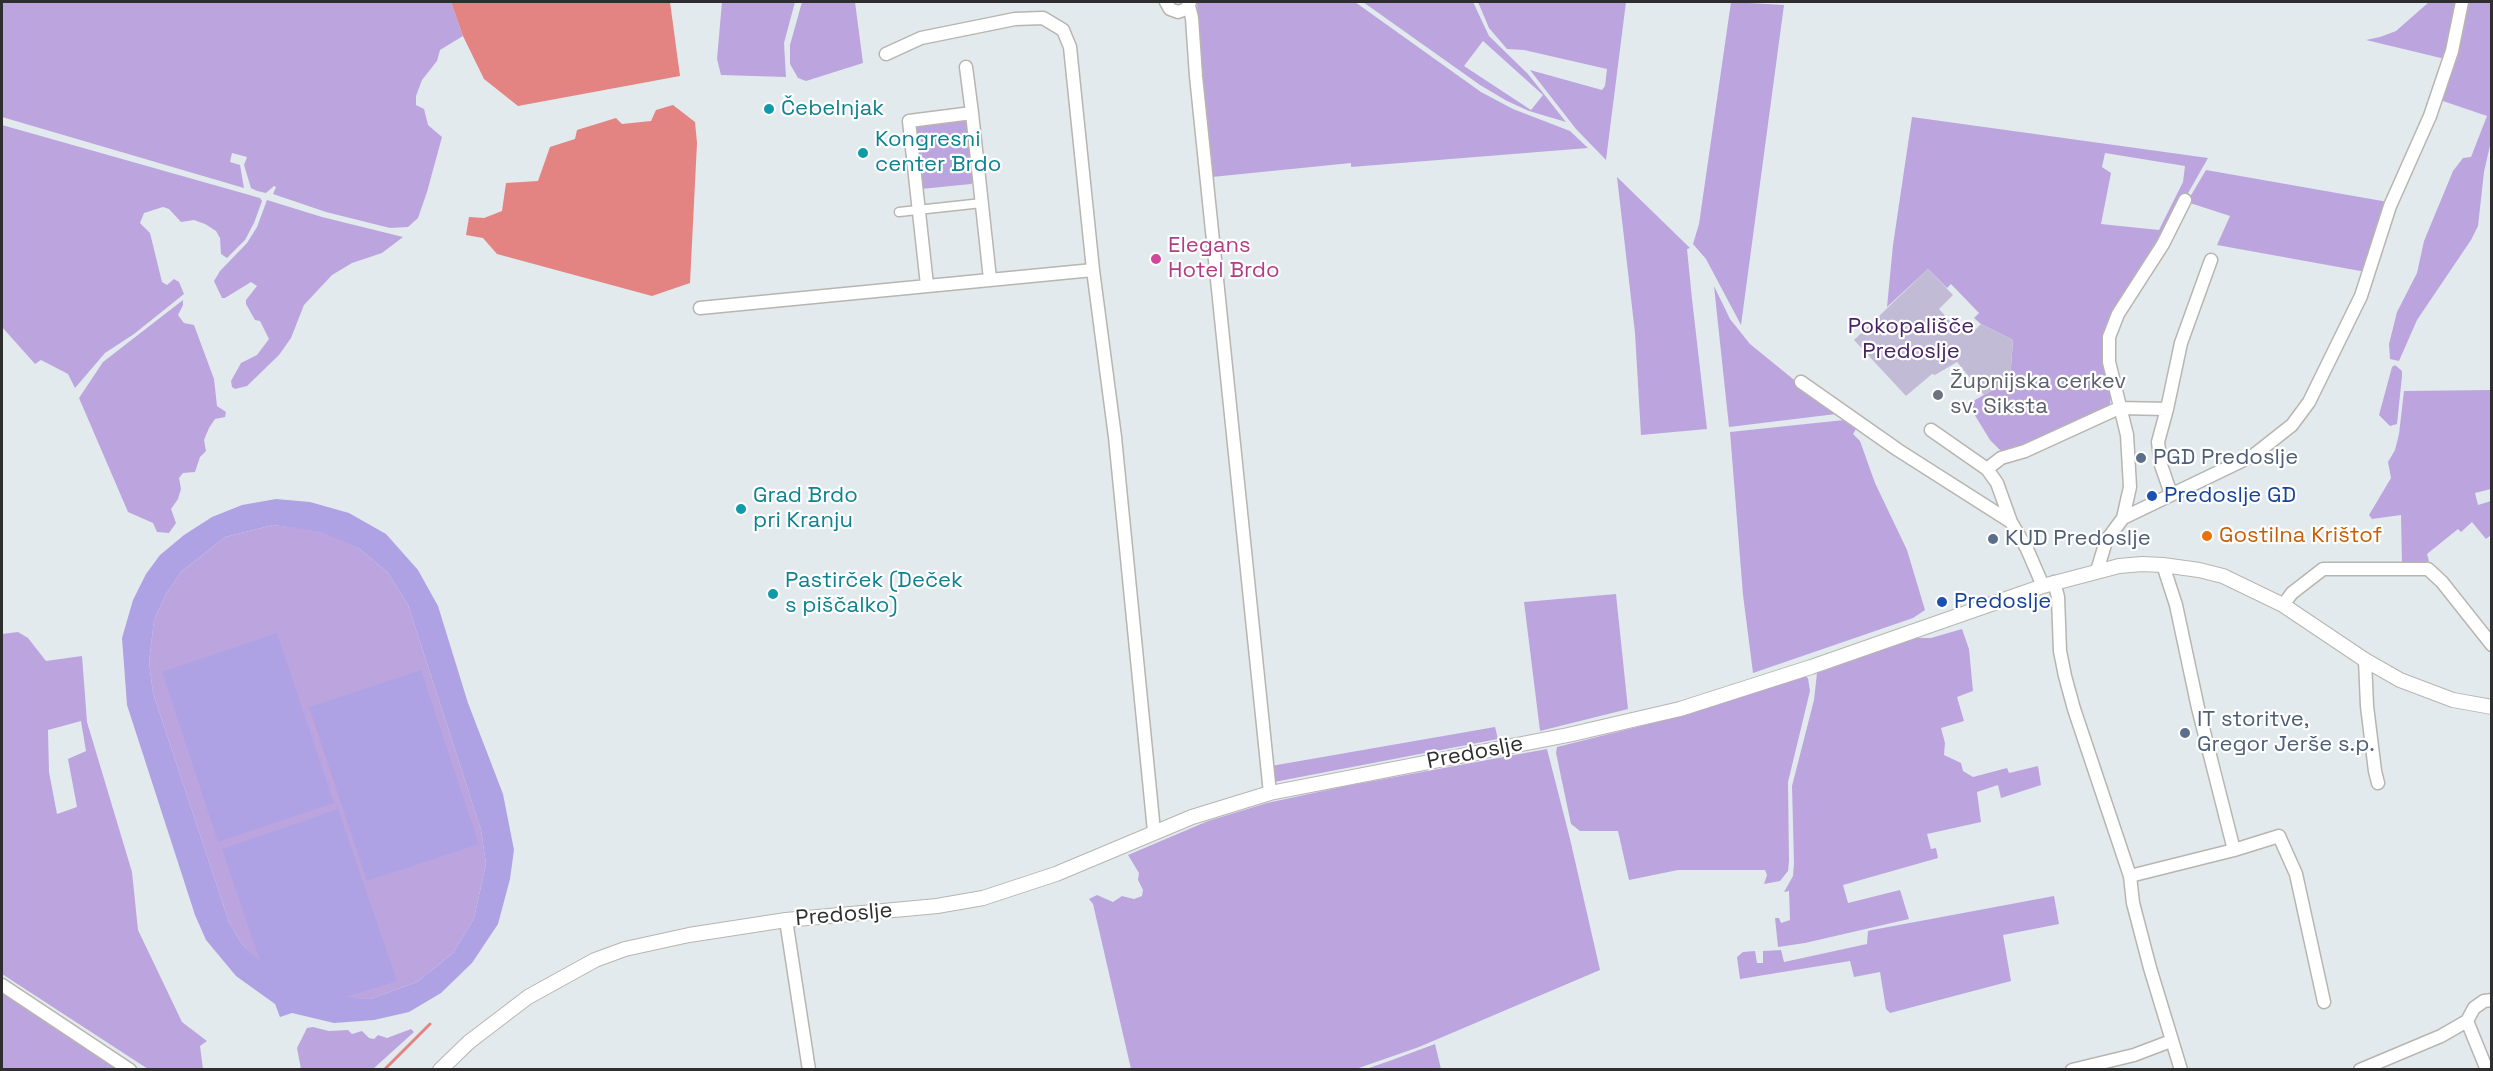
<!DOCTYPE html>
<meta charset="utf-8">
<style>
body{margin:0}
#map{position:relative;width:2493px;height:1071px;overflow:hidden;background:#e2eaee;font-family:"Space Grotesk",sans-serif}
canvas{display:block}
.frame{position:absolute;inset:0;border:3px solid #2e2e2e;pointer-events:none}
</style>
<div id="map">
<canvas width="2493" height="1071"></canvas>
<div class="frame"></div>
</div>
<script>
const c = document.querySelector('canvas').getContext('2d');
c.lineJoin = 'round';
function paint(path, color) {
  c.fillStyle = color;
  c.fill(path, 'evenodd');
}
function toPath(rows) {
  const path = new Path2D();
  for (const r of rows) {
    path.moveTo(r[0], r[1]);
    for (let i = 2; i < r.length; i += 2) path.lineTo(r[i], r[i + 1]);
  }
  return path;
}
function stroke(path, color, width, dash) {
  c.strokeStyle = color;
  c.lineWidth = width;
  c.lineCap = dash ? 'butt' : 'round';
  c.setLineDash(dash || []);
  c.stroke(path);
}
function write(font, color, halo, rows, align = 'center') {
  c.font = font + ' "Space Grotesk",sans-serif';
  c.lineWidth = 4.5;
  c.setLineDash([]);
  c.textBaseline = 'middle';
  c.strokeStyle = halo;
  c.fillStyle = color;
  for (const [text, x, y, turn = 0] of rows) {
    c.save();
    c.translate(x, y);
    c.rotate((+turn || 0) * Math.PI / 180);
    c.textAlign = isNaN(turn) ? turn : align;
    if (halo) c.strokeText(text, 0, 0);
    c.fillText(text, 0, 0);
    c.restore();
  }
}
const green = toPath([
 [2,2,451,2,463,36,440,50,437,61,422,80,416,96,416,105,424,109,428,125,442,137,427,192,418,218,408,227,390,228,326,212,273,194,276,187,274,186,266,193,257,191,251,188,244,165,247,157,232,153,230,162,240,165,244,188,2,117],
 [722,2,795,2,784,43,786,77,721,75,717,59],
 [802,2,855,2,863,63,806,81,798,78,790,64,790,45],
 [1197,2,1355,2,1481,92,1513,109,1570,131,1588,148,1351,167,1351,163,1212,177,1201,90],
 [1363,2,1473,2,1489,36,1528,74,1566,122,1529,111,1507,101,1480,85],
 [1483,41,1543,95,1531,110,1464,66],
 [1478,2,1626,2,1606,160,1576,129,1530,70,1602,90,1605,86,1607,69,1524,50,1507,49,1489,28],
 [1731,2,1784,5,1741,325,1706,259,1693,244,1699,224],
 [2429,2,2459,2,2445,59,2366,40,2380,37,2396,31],
 [2467,2,2491,2,2491,141,2484,172,2478,226,2471,240,2417,320,2399,361,2390,359,2389,344,2397,312,2417,273,2424,241,2453,171,2463,158,2471,157,2487,116,2440,100],
 [1912,117,2208,158,2166,232,2117,307,2110,406,2018,450,2002,452,1990,440,1968,404,2010,380,2013,340,1981,324,1974,318,1979,313,1951,284,1947,288,1928,269,1887,307,1893,245],
 [2105,153,2185,166,2183,182,2159,230,2101,224,2111,173,2102,167],
 [964,121,967,123,974,181,971,184,921,189,913,130,916,127],
 [2,125,260,198,262,201,254,223,245,240,227,258,221,254,220,238,216,231,205,224,194,220,181,222,169,209,163,207,144,213,140,223,150,233,162,282,167,285,174,279,179,282,184,294,134,334,105,353,75,388,68,374,41,360,35,364,2,327],
 [2206,170,2388,202,2366,272,2217,245,2230,216,2187,202],
 [1617,177,1690,248,1687,249,1692,299,1707,429,1641,435,1635,333],
 [267,200,322,217,403,237,382,253,352,263,332,275,304,305,291,338,279,355,247,386,235,389,232,387,231,381,241,363,257,355,269,339,260,321,255,320,246,304,246,300,257,286,251,282,225,298,222,298,214,281,220,271,247,243,257,227],
 [1714,286,1730,319,1750,344,1836,414,1729,427],
 [183,300,183,305,178,315,184,323,194,325,214,379,217,406,226,412,225,417,215,419,209,428,204,440,206,451,200,457,195,472,183,473,179,478,181,489,178,499,171,509,176,523,169,533,157,532,153,523,128,512,79,398,103,362],
 [2395,365,2402,371,2402,376,2397,424,2390,426,2379,415,2392,367],
 [2491,390,2491,489,2475,493,2478,505,2491,501,2491,535,2486,539,2472,522,2461,532,2458,529,2427,554,2429,561,2421,565,2402,565,2401,515,2372,519,2369,515,2391,478,2388,462,2395,450,2399,434,2404,391],
 [1844,420,1856,429,1853,434,1860,441,1875,483,1907,550,1925,610,1913,618,1753,673,1743,595,1730,432],
 [273,525,322,531,360,549,388,573,408,605,481,830,486,864,474,918,453,953,417,982,370,999,320,997,267,969,242,944,229,922,153,693,149,662,154,620,166,594,181,572,225,537],
 [1616,594,1628,709,1540,731,1524,602],
 [1962,629,1969,649,1973,691,1957,697,1964,721,1941,728,1945,743,1944,755,1961,763,1963,771,1973,777,2007,768,2009,773,2038,766,2041,785,2001,798,1998,785,1977,792,1981,822,1927,834,1931,849,1936,848,1938,858,1843,885,1848,903,1900,890,1909,919,1805,943,1778,947,1775,918,1779,918,1781,923,1790,920,1789,891,1784,892,1793,876,1794,863,1792,786,1814,700,1817,673,1914,638,1931,638],
 [18,632,28,638,46,661,82,656,87,722,132,872,138,930,182,1022,207,1041,200,1046,203,1069,148,1069,2,974,2,634],
 [81,721,86,751,68,759,77,807,57,814,49,772,48,730],
 [1804,676,1808,678,1810,691,1788,782,1789,861,1788,871,1780,881,1764,884,1767,875,1765,870,1678,870,1629,880,1618,831,1580,831,1571,824,1556,753,1557,747,1669,719],
 [1495,727,1498,739,1274,782,1271,766],
 [1547,749,1570,839,1600,970,1419,1047,1356,1069,1131,1069,1093,904,1089,899,1097,895,1113,902,1122,896,1134,899,1142,896,1143,890,1138,880,1139,873,1128,855,1208,821,1267,803,1346,786],
 [2054,896,2059,924,2003,935,2011,981,1890,1013,1886,1009,1880,972,1854,977,1850,961,1740,979,1737,957,1743,952,1755,951,1757,963,1763,963,1763,951,1781,950,1784,962,1867,944,1868,931,1872,930],
 [2,992,6,996,118,1069,2,1069],
 [313,1027,329,1031,348,1030,352,1034,362,1031,369,1038,374,1039,378,1035,387,1038,411,1029,414,1032,373,1069,301,1069,297,1048,307,1028],
 [1435,1044,1441,1069,1366,1069,1392,1060]
]);
const cemetery = toPath([
 [1928,269,1953,295,1939,309,1959,331,1967,325,1974,331,1981,324,2013,340,2010,380,1984,395,1957,362,1935,375,1932,374,1906,396,1854,340]
]);
const pitch = toPath([
 [276,499,310,502,349,513,386,534,418,570,438,606,468,703,503,794,514,850,510,879,498,924,472,963,441,993,409,1012,374,1020,334,1023,292,1013,280,1017,275,1004,236,976,206,940,195,915,127,705,122,638,133,600,146,574,160,555,184,535,212,517,242,505],
 [273,525,322,532,360,549,388,573,408,605,481,830,486,864,474,918,453,953,417,982,370,999,345,997,397,981,338,809,222,849,260,961,242,944,229,922,153,693,149,662,154,620,166,594,181,572,225,537],
 [277,633,334,803,218,842,162,672],
 [421,670,479,844,367,881,309,707]
]);
const water = toPath([
 [451,2,670,2,680,76,518,106,484,79,463,36],
 [673,105,695,122,697,143,690,283,652,296,497,254,483,238,466,235,469,217,484,218,502,211,506,183,538,181,550,147,575,139,577,130,616,118,622,124,651,121,656,110]
]);
const stream = toPath([
 [384,1070,430,1024]
]);
const pedestrian = toPath([
 [899,212,982,203]
]);
const minor = toPath([
 [1166,2,1170,9,1178,12,1186,9,1190,2],
 [1189,6,1192,18,1196,76,1270,793],
 [886,54,921,38,1015,19,1043,18,1063,30,1070,47,1093,270,1115,437,1154,831],
 [966,67,972,113],
 [927,285,909,121,972,113,990,279],
 [700,308,1093,270],
 [1801,382,1898,450,2011,522,2027,549,2043,586],
 [2167,409,2158,442,2161,465,2171,494],
 [1931,430,1987,469],
 [2123,518,2130,487,2127,435,2109,362,2109,337,2118,314,2163,244,2185,200],
 [2011,522,1997,483,1987,469,2001,458,2025,451,2119,408,2167,409,2181,343,2211,260],
 [2163,565,2176,605,2198,708,2234,850],
 [2097,571,2106,541,2123,518,2254,455,2292,425,2309,402,2361,296,2390,206,2430,116,2452,51,2462,2],
 [2054,582,2058,597,2060,651,2065,676,2074,709,2130,876,2133,903,2150,968,2181,1070],
 [2283,605,2292,593,2323,569,2428,569,2442,582,2492,645],
 [2365,660,2367,706,2375,771,2378,783],
 [2130,876,2234,850,2279,836,2296,874,2324,1002],
 [786,920,809,1070],
 [2,985,130,1070],
 [2467,1021,2487,1070],
 [2072,1070,2134,1055,2171,1041],
 [2360,1070,2441,1036,2467,1021,2474,1008,2484,1001,2492,1000]
]);
const tertiary = toPath([
 [440,1070,469,1042,528,997,595,960,625,949,689,935,786,920,937,906,983,898,1056,874,1192,817,1270,793,1568,735,1680,709,1811,667,2043,586,2119,566,2142,564,2163,565,2199,570,2223,576,2283,605,2365,660,2400,680,2453,700,2492,707]
]);
const markers = [
 [769,109,6,"#0f9aa8"],
 [863,153,6,"#0f9aa8"],
 [1156,259,6,"#d1479c"],
 [1938,395,6,"#6b7280"],
 [2141,458,6,"#5c6f8a"],
 [2152,496,6,"#1a4fb4"],
 [741,509,6,"#0f9aa8"],
 [2207,536,6,"#e8710a"],
 [1993,539,6,"#5c6f8a"],
 [773,594,6,"#0f9aa8"],
 [1942,602,6,"#1a4fb4"],
 [2185,733,6,"#5c6f8a"]
];
const cultureNames = [
 ["Čebelnjak",781,109],
 ["Kongresni",875,140],
 ["center Brdo",875,165],
 ["Grad Brdo",753,496],
 ["pri Kranju",753,521],
 ["Pastirček (Deček",785,581],
 ["s piščalko)",785,606]
];
const hotelNames = [
 ["Elegans",1168,246],
 ["Hotel Brdo",1168,271]
];
const parkNames = [
 ["Pokopališče",1911,327],
 ["Predoslje",1911,352]
];
const worshipNames = [
 ["Župnijska cerkev",1950,382],
 ["sv. Siksta",1950,407]
];
const serviceNames = [
 ["PGD Predoslje",2153,458],
 ["KUD Predoslje",2005,539],
 ["IT storitve,",2197,720],
 ["Gregor Jerše s.p.",2197,745]
];
const transitNames = [
 ["Predoslje GD",2164,496],
 ["Predoslje",1954,602]
];
const foodNames = [
 ["Gostilna Krištof",2219,536]
];
const streetNames = [
 ["Predoslje",1475,753,-11],
 ["Predoslje",844,915,-5]
];
paint(green, '#bca5de');
paint(cemetery, '#c2bbd6');
paint(pitch, '#aea2e4');
paint(water, '#e38382');
stroke(stream, '#e38382', 3);
stroke(pedestrian, '#b8b5af', 11);
stroke(minor, '#b8b5af', 15);
stroke(tertiary, '#b8b5af', 16);
stroke(pedestrian, '#fff', 8);
stroke(minor, '#fff', 12);
stroke(tertiary, '#fff', 14);
for (const [x, y, r, color] of markers) {
  const dot = new Path2D();
  dot.arc(x, y, r, 0, 2 * Math.PI);
  c.fillStyle = color;
  c.fill(dot);
  stroke(dot, '#fff', 2);
}
write('22px', '#0d838f', '#fff', cultureNames, 'left');
write('22px', '#b23c85', '#fff', hotelNames, 'left');
write('22px', '#472365', '#fff', parkNames);
write('22px', '#5b616d', '#fff', worshipNames, 'left');
write('22px', '#4e5e75', '#fff', serviceNames, 'left');
write('22px', '#164399', '#fff', transitNames, 'left');
write('22px', '#c56008', '#fff', foodNames, 'left');
write('22px', '#2e2e2e', '#fff', streetNames);
</script>
